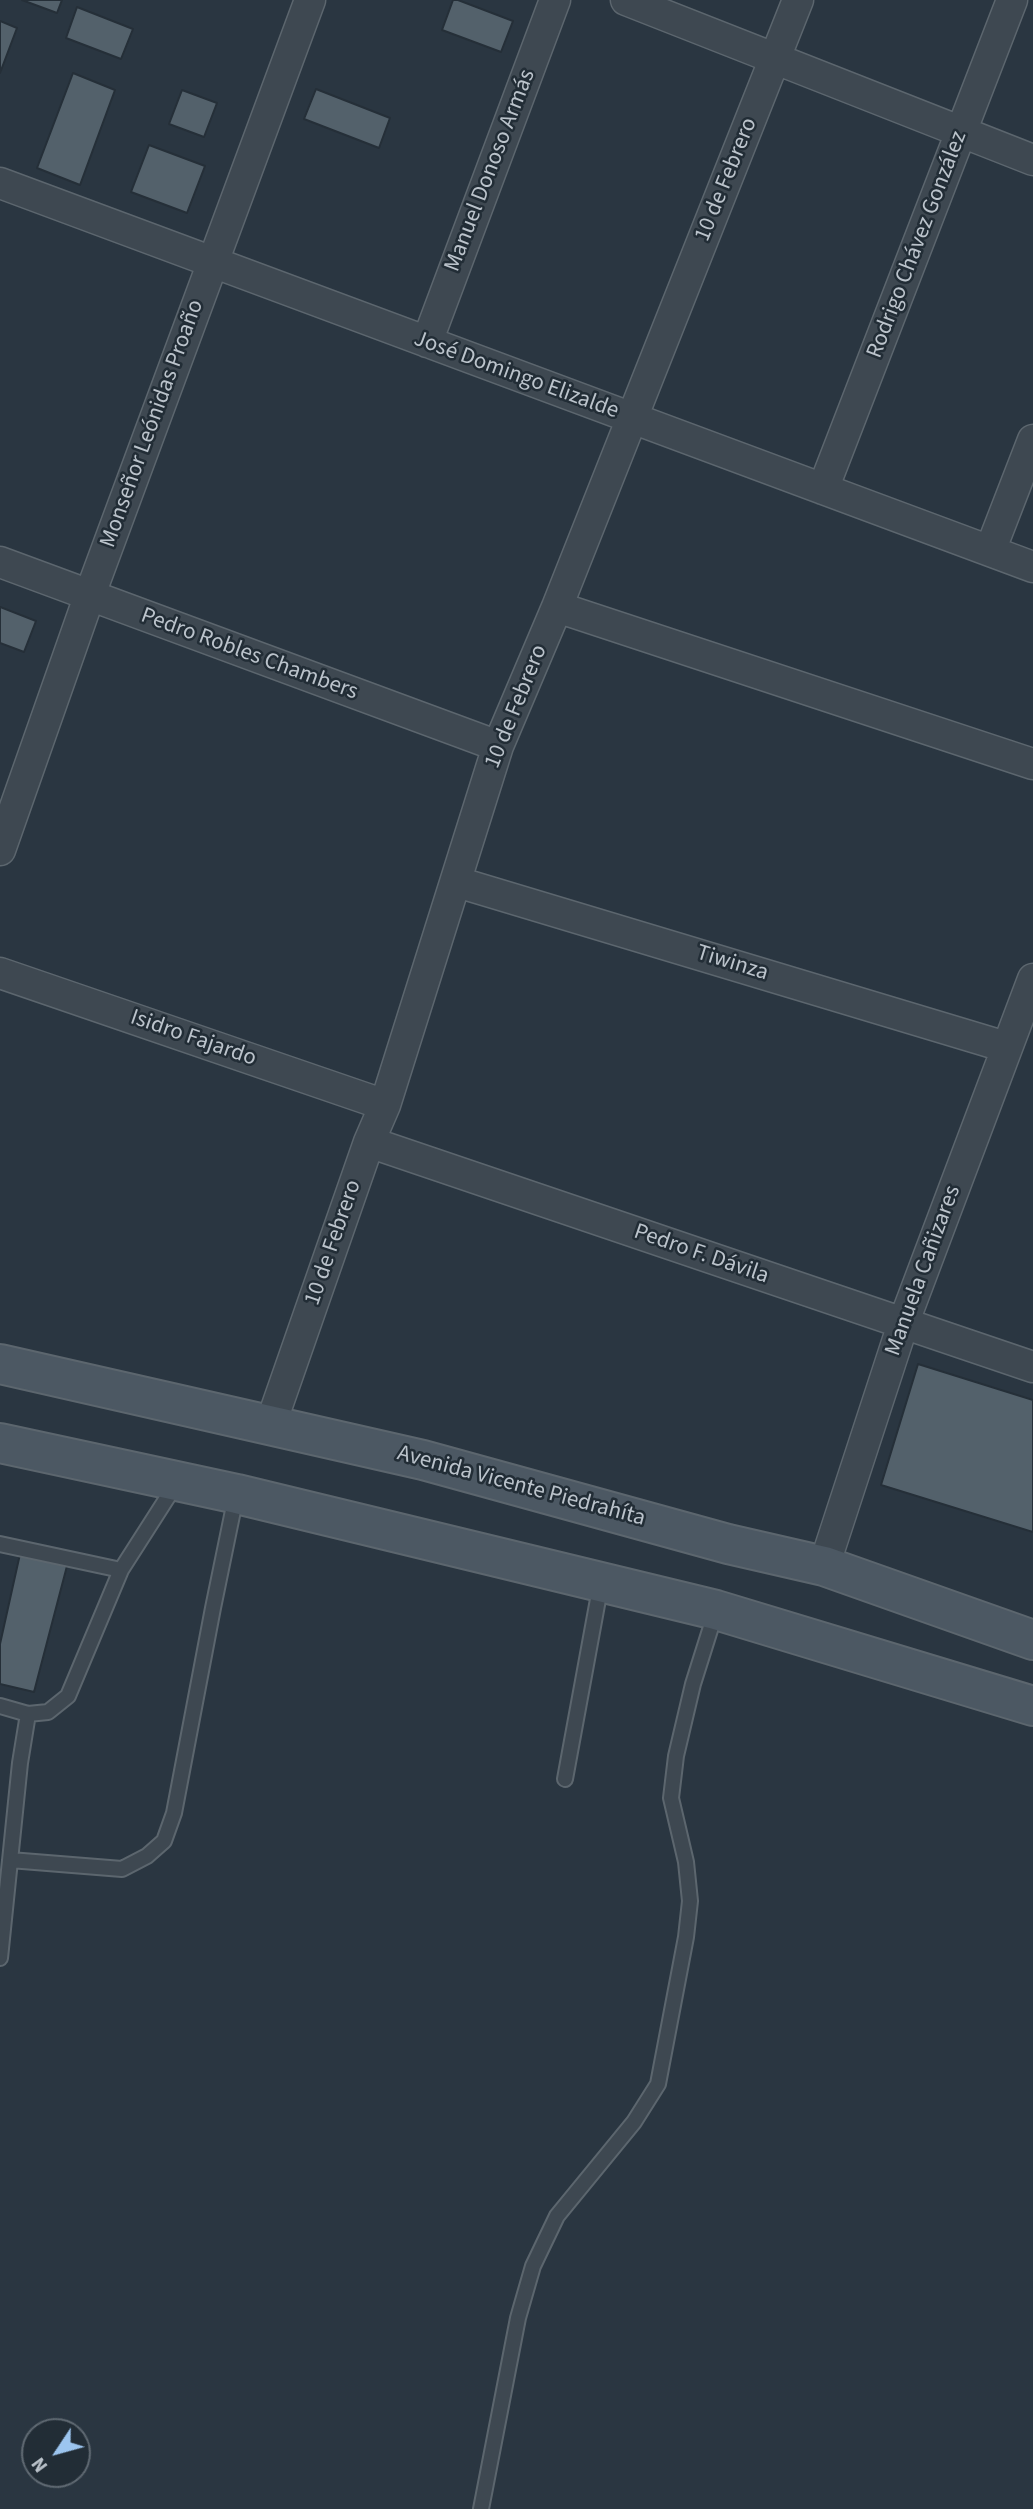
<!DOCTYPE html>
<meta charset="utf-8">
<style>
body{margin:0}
#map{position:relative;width:1033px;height:2509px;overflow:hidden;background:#2a3641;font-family:"Source Sans 3",sans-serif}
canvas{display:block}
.north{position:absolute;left:21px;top:2418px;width:70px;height:70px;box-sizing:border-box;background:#222d36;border:2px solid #5f6972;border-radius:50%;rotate:234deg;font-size:19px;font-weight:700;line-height:28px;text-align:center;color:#bbc3cb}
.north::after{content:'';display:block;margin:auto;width:24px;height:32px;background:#9cc5ef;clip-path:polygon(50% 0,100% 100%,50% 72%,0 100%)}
</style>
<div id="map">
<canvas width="1033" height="2509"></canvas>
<div class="north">N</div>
</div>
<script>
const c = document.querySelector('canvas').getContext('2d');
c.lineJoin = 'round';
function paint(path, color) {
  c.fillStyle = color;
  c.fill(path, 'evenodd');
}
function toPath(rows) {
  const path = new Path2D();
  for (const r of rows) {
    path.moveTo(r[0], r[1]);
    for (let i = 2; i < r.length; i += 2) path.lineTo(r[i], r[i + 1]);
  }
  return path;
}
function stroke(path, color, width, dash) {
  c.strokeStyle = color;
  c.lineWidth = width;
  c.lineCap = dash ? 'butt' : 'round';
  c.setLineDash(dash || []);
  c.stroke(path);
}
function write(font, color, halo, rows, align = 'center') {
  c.font = font + ' "Source Sans 3",sans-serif';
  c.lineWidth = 5;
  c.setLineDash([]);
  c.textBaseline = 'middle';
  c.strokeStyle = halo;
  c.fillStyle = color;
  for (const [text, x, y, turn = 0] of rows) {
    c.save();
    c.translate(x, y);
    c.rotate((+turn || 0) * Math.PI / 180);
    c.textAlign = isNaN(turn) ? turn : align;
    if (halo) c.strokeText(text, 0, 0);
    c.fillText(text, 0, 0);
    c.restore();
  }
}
const building = toPath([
 [22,0,62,0,57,13,22,0],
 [453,0,458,0,513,21,501,52,442,30,453,0],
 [77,7,133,29,121,59,66,38,77,7],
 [0,21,17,28,0,73,0,21],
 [73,73,115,90,80,185,37,168,73,73],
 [316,89,390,118,379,148,304,119,316,89],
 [182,90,217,103,204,137,169,124,182,90],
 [149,145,205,166,187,213,131,192,149,145],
 [0,607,36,621,24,652,0,643,0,607],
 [918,1364,1033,1400,1033,1532,881,1485,918,1364],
 [20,1554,67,1566,34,1692,0,1684,0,1644,20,1554]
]);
const lane = toPath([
 [0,1544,121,1570],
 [0,1706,28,1714,48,1712,68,1696,121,1570,176,1484],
 [565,1779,601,1583],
 [10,1860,122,1869,147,1856,164,1841,174,1813,213,1608,236,1496],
 [0,1958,20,1763,28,1714],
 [481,2509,518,2318,533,2266,557,2216,634,2122,658,2084,686,1937,690,1901,686,1862,671,1798,676,1756,693,1684,716,1611]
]);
const street = toPath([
 [626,0,1033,160],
 [0,183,1033,567],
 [427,342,555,0],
 [823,489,1012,0],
 [990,551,1033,440],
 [0,562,498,746],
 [557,607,1033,764],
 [0,850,89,597,310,0],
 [457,882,1006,1047],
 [0,973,385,1105],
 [369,1142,1033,1367],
 [270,1426,369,1142,385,1105,498,746,557,607,798,0],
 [824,1566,903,1324,1033,979]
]);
const secondary = toPath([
 [0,1364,423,1460,728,1544,824,1566,1033,1640],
 [0,1443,237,1494,716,1610,1033,1706]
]);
const streetNames = [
 ["Manuel Donoso Armás",491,171,-69],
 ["10 de Febrero",727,180,-68],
 ["Rodrigo Chávez González",918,245,-69],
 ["José Domingo Elizalde",516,376,20],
 ["Monseñor Leónidas Proaño",153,424,-70],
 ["Pedro Robles Chambers",249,655,20],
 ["10 de Febrero",517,707,-68],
 ["Tiwinza",732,964,17],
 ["Isidro Fajardo",193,1039,19],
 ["10 de Febrero",334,1243,-71],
 ["Pedro F. Dávila",701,1255,19],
 ["Manuela Cañizares",924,1271,-70],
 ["Avenida Vicente Piedrahíta",521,1487,15]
];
paint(building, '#53616b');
stroke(building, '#252f38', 2);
stroke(lane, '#5c666e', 18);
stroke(street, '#5c666e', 33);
stroke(secondary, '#5c666e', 42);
stroke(lane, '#3e4851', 14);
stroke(street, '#3e4851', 30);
stroke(secondary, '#4c5863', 38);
write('23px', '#bbc3cb', '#222d36', streetNames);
</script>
